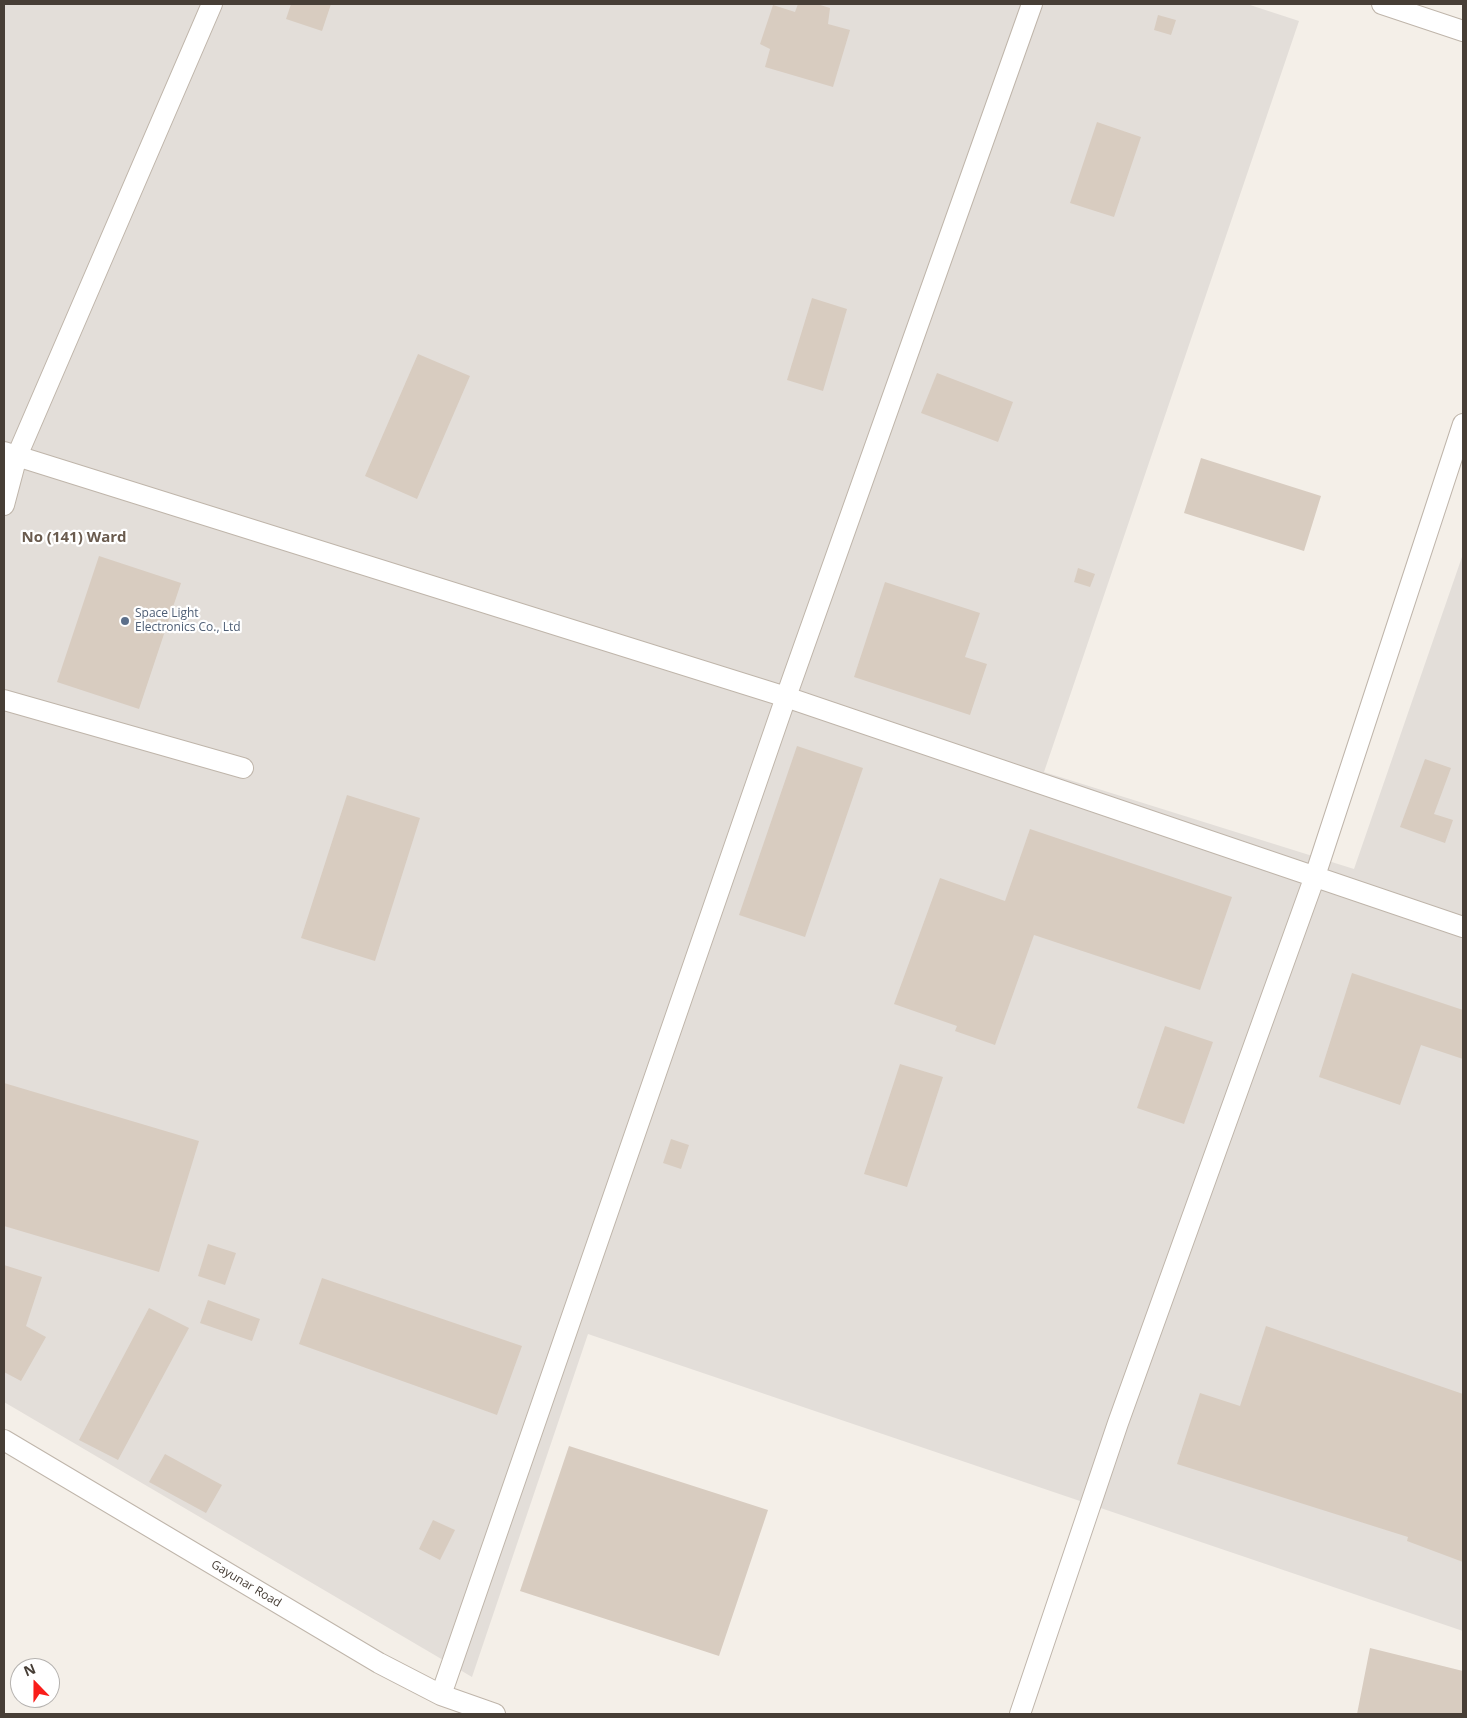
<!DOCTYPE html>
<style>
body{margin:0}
#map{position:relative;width:1467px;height:1718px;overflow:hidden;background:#f4efe8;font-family:"Open Sans",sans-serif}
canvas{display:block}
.frame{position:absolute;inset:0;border:5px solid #473e36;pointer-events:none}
.north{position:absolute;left:10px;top:1658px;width:50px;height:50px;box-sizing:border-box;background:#fff;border:1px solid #b5b2af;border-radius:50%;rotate:338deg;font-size:14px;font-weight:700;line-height:20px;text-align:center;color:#473e36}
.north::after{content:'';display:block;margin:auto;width:18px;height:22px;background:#f91d1a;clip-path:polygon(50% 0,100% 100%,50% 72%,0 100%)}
</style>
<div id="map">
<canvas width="1467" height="1718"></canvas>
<div class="frame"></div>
<div class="north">N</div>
</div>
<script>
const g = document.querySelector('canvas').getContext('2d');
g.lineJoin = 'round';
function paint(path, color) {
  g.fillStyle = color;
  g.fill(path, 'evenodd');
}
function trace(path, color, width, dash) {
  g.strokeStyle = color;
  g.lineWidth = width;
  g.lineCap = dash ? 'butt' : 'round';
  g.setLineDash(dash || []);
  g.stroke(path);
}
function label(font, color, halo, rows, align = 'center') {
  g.font = font + ' "Open Sans",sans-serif';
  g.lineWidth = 4.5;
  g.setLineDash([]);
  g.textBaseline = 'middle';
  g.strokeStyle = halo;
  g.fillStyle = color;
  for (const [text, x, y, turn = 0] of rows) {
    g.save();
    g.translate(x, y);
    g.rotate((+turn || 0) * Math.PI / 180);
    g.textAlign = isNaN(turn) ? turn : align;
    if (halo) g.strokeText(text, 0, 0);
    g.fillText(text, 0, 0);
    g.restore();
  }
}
paint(new Path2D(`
 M4,4H1247L1299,21L1044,772L1354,869L1463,554V1631L588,1334L472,1677L4,1402Z`), '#e3ded9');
paint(new Path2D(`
 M291,4H331L322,31L286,19Z
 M798,4H817L830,8L828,24L850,30L833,87L765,67L770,49L760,44L773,5L795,12Z
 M1158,15L1176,20L1171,35L1154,30Z
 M1097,122L1141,137L1114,217L1070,203Z
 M812,298L847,309L823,391L787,380Z
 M418,354L470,376L417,499L365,476Z
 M937,373L1013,402L998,442L921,413Z
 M1201,458L1321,496L1304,551L1184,513Z
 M99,556L181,583L139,709L57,682Z
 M1078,568L1095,574L1090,587L1074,582Z
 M885,582L980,613L965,657L987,664L970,715L854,677Z
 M797,746L863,768L805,937L739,915Z
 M1425,759L1451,768L1434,814L1453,820L1445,843L1400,827Z
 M347,795L420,818L375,961L301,938Z
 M1030,829L1232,897L1200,990L1034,935L995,1045L955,1031L957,1026L894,1004L940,878L1005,901Z
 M1352,973L1463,1010V1059L1421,1045L1400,1105L1319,1077Z
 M1165,1026L1213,1042L1184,1124L1137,1108Z
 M900,1064L943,1077L907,1187L864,1174Z
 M4,1083L199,1141L159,1272L4,1226Z
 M671,1139L689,1145L681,1169L663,1163Z
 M208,1244L236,1253L225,1285L198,1276Z
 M4,1265L42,1277L26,1326L46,1337L21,1381L4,1372Z
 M322,1278L522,1346L497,1415L299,1344Z
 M208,1300L260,1319L252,1341L200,1323Z
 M149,1308L189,1328L118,1460L79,1440Z
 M1266,1326L1463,1394V1562L1407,1541L1408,1537L1177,1464L1200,1393L1240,1406Z
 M569,1446L768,1510L719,1656L520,1591Z
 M165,1454L222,1485L206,1513L149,1482Z
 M433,1520L455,1530L440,1560L419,1549Z
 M1370,1648L1463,1671V1714H1357Z`), '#d8ccc0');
const minor = new Path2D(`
 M1382,4L1463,31
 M4,452L786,697L1463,927
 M4,505L17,456L212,4
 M4,700L243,768
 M4,1440L379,1663L441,1695L495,1714
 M441,1695L786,697L1032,4
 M1020,1714L1118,1423L1315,876L1463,424`);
trace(minor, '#bfb5aa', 22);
trace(minor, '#fff', 20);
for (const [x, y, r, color] of [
 [125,621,5,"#5c6f8a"]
]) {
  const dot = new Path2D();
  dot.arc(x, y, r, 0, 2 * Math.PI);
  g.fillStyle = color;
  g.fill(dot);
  trace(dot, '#fff', 2);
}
label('12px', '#4e5e75', '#fff', [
 ["Space Light",135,614],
 ["Electronics Co., Ltd",135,628]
], 'left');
label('12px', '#473e36', '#fff', [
 ["Gayunar Road",246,1584,31]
]);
label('bold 15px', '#6a5b4e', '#fff', [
 ["No (141) Ward",74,538]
]);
</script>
